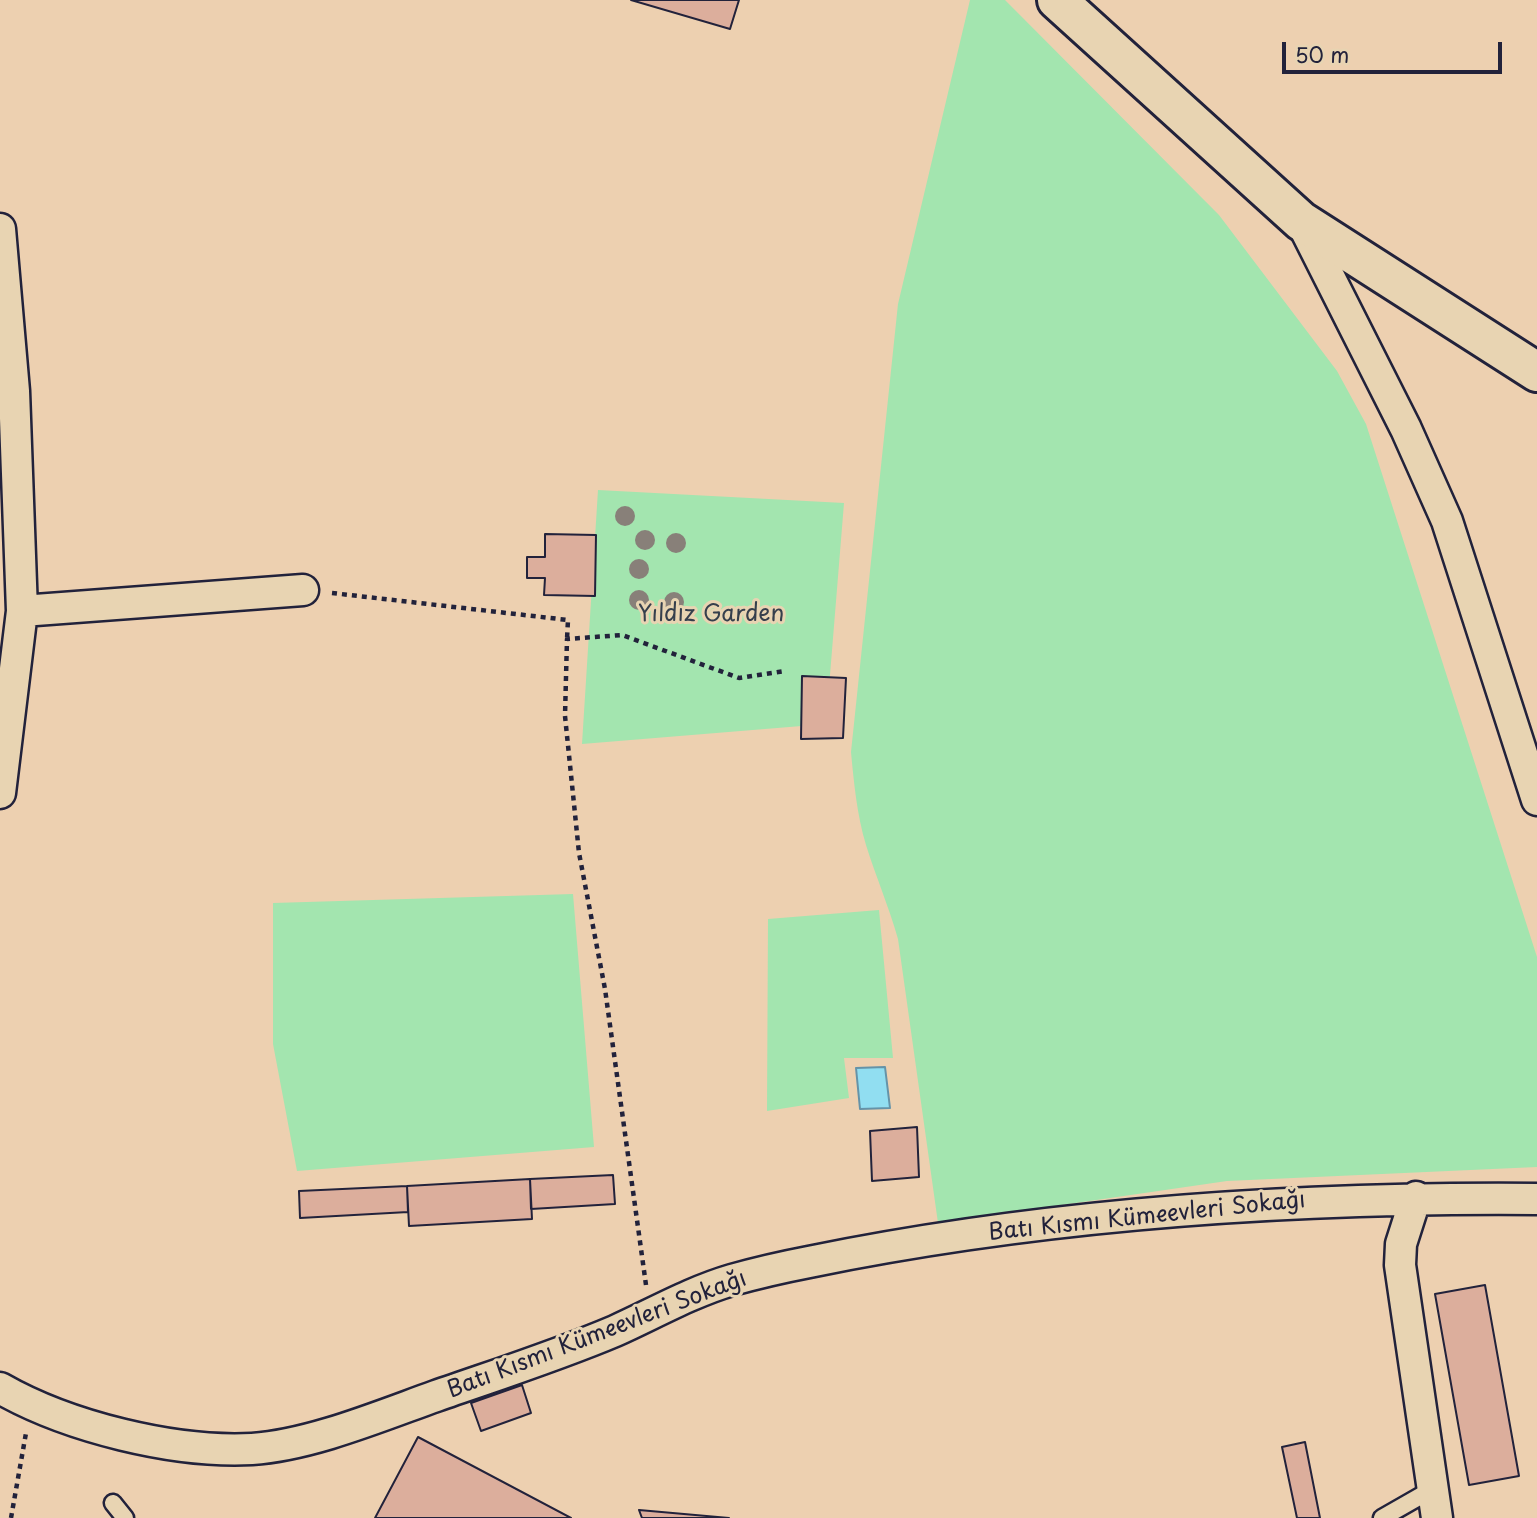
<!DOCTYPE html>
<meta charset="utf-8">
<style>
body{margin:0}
#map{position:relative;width:1537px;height:1518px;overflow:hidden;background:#edd0b0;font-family:"Playpen Sans",sans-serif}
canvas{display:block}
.scale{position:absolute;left:1282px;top:42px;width:220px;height:32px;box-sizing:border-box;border:4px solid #22223b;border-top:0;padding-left:9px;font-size:21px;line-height:24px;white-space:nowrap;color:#22223b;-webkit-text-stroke:5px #e8d4b2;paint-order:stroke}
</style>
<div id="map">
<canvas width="1537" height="1518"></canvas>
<div class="scale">50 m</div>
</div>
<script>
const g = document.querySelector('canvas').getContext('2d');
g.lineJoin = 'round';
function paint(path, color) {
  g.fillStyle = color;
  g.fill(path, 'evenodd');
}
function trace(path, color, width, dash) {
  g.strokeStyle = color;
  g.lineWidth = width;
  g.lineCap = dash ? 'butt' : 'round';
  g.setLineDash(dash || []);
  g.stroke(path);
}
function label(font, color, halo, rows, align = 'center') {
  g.font = font + ' "Playpen Sans",sans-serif';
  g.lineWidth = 6;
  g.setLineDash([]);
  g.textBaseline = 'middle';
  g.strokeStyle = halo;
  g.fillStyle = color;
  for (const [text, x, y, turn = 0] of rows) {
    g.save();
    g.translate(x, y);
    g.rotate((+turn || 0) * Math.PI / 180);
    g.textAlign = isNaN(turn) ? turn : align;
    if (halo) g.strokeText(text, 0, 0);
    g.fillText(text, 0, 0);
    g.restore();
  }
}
paint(new Path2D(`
 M970,0H1005L1219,215L1337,371L1366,424L1537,957V1167L1227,1181L938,1223L898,939C889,907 876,877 866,845C857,815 854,784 851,752L898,304Z
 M598,490L844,503L826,724L582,744Z
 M573,894L594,1147L297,1171L273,1044V903Z
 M879,910L893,1058H844L849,1098L767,1111L768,919Z`), '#a3e5af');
const water = new Path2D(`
 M885,1067L890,1108L860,1109L856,1068Z`);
paint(water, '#91def1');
trace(water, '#6593a8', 2);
const building = new Path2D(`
 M631,0H739L730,29Z
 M545,534L596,535L595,596L544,595L545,578H527V557H545Z
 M802,676L846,678L843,738L801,739Z
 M917,1127L919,1177L872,1181L870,1131Z
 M613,1175L615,1204L531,1209L530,1179Z
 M530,1179L532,1219L409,1226L407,1186Z
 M407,1186L408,1212L300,1218L299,1191Z
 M1485,1285L1519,1476L1469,1485L1435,1294Z
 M522,1385L531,1413L481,1431L471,1403Z
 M418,1437L571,1518H375Z
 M1305,1442L1320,1518H1297L1282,1447Z
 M639,1510L729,1518H642Z`);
paint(building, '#dcae9c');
trace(building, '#22223b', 2);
const lane = new Path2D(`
 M113,1503L125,1518
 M1382,1518L1431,1490`);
const street = new Path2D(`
 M1301,221L1406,429L1447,521L1537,800
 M0,229L14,391L22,611L0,793
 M22,611L303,590
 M1416,1197L1401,1244L1400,1265L1437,1518
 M0,1388C68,1427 174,1453 252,1449C311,1445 380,1416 436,1396C496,1375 556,1356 615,1331C653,1314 691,1292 732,1280C757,1273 783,1267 809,1262C1049,1213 1293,1197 1537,1199`);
const secondary = new Path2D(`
 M1057,0L1301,221L1537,372`);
trace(lane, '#22223b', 21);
trace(street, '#22223b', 35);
trace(secondary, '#22223b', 44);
trace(new Path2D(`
 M332,593L568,620L567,639
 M646,1285L605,989L579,853L565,716L567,639L622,635L739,678L785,671
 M11,1518L26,1433`), '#22223b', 4.5, [5, 5]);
trace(lane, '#e8d4b2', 16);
trace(street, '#e8d4b2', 30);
trace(secondary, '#e8d4b2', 38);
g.fillStyle = '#888079';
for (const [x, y] of [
 [625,516],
 [645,540],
 [676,543],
 [639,569],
 [639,600],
 [674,602]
]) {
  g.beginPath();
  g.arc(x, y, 10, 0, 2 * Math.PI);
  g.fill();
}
label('23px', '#353f4c', '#e8d4b2', [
 ["Yıldız Garden",711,615]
]);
label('23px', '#22223b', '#e8d4b2', [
 ["Batı Kısmı Kümeevleri Sokağı",1147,1217,-6],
 ["Batı Kısmı Kümeevleri Sokağı",597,1335,-21]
]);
</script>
